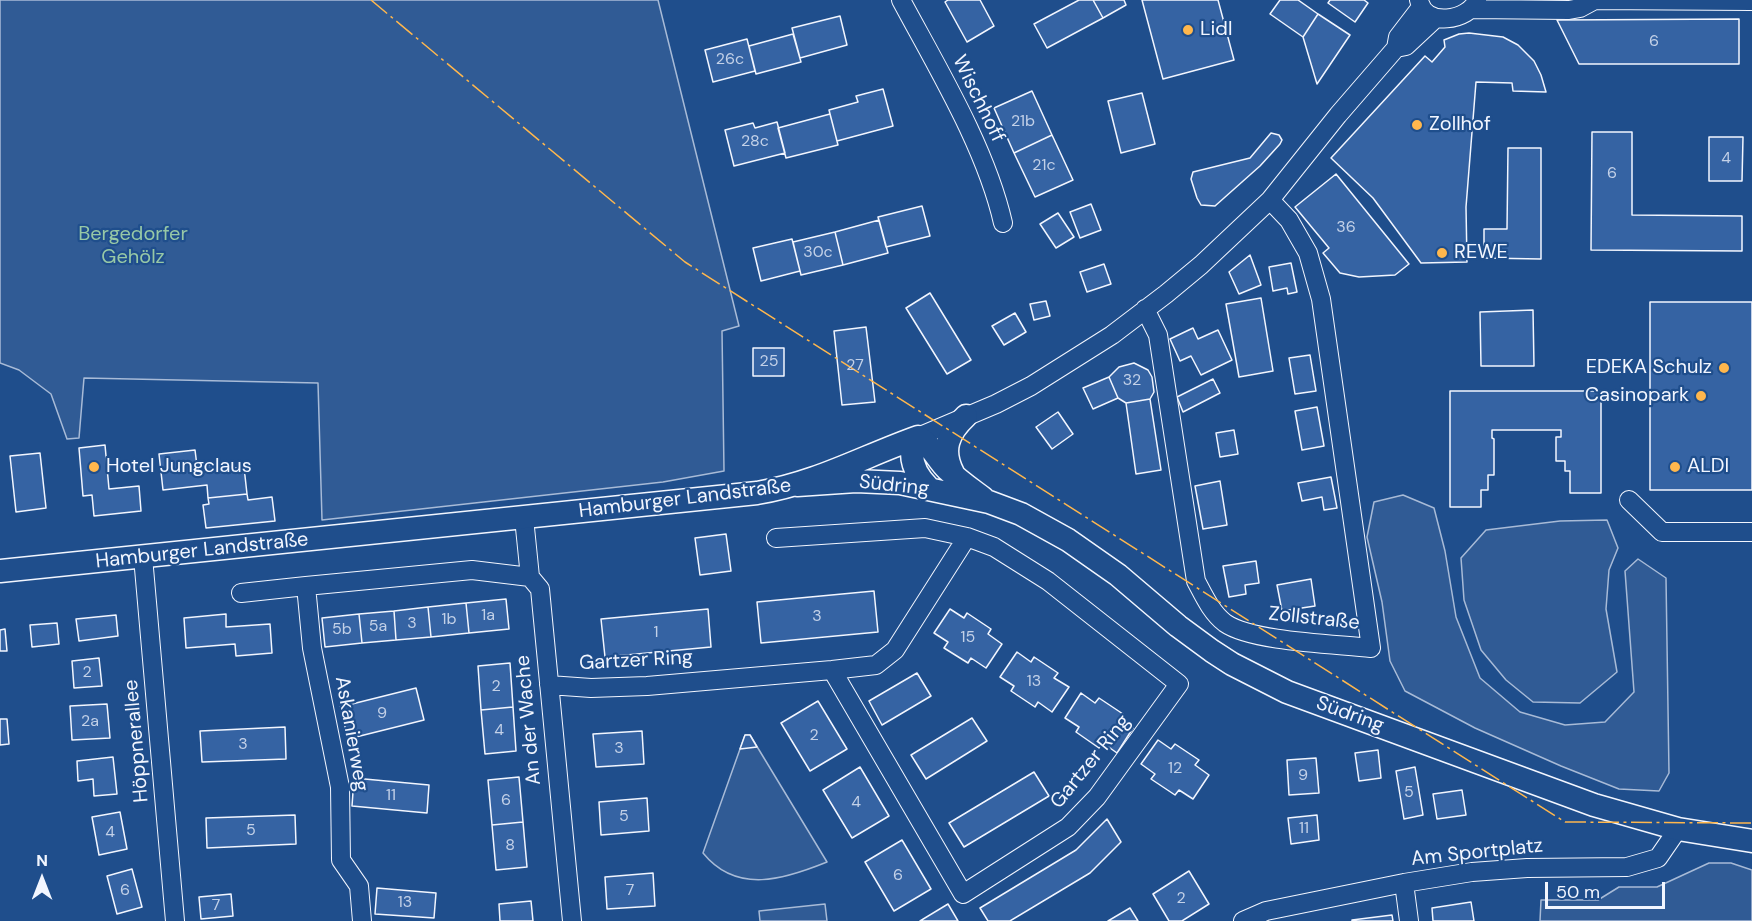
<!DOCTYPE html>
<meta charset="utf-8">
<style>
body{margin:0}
#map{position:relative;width:1752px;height:921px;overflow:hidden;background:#1f4e8c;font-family:"DM Sans",sans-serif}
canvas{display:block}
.north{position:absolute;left:12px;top:849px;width:60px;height:60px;-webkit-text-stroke:4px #1f4e8c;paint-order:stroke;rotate:0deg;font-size:16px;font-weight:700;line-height:24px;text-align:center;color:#f2f6ff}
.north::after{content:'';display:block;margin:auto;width:21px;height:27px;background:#f2f6ff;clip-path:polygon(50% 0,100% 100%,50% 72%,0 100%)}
.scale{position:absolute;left:1545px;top:882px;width:120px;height:27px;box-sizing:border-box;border:3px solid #f2f6ff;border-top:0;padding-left:8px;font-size:18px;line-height:21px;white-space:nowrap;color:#f2f6ff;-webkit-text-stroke:4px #1f4e8c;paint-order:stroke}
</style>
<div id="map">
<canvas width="1752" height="921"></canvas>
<div class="north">N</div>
<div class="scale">50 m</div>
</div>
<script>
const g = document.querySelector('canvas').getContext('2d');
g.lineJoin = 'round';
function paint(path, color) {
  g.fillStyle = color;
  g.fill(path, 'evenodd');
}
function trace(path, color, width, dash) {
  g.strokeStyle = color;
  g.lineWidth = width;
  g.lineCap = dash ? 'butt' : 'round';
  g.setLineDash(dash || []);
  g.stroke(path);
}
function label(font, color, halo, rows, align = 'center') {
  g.font = font + ' "DM Sans",sans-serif';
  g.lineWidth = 4.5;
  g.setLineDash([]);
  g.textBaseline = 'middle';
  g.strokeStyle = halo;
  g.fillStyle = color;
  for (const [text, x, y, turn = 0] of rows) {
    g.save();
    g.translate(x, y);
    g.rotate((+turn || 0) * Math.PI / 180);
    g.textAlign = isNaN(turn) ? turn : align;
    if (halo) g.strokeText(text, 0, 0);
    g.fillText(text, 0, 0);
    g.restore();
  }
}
const green = new Path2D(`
 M0,0H658L739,326L722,331L724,471L663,482L322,520L318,383L84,378L79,438L67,439L51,394L19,370L0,363Z
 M1403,495L1434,508L1445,551L1456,617L1480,678L1520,712L1565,725L1605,722L1634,692L1625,571L1638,559L1666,578L1669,773L1659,791L1619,789L1561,766L1475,728L1405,691L1390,661L1382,602L1367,537L1374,502Z
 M1607,520L1618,548L1609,570L1606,609L1617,672L1580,703L1533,702L1506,680L1481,650L1464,600L1461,558L1486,530L1560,521Z
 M745,735H750L827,862C785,879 737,895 703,853Z
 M1709,863H1731L1752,870V921H1540L1541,900H1598L1619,887H1657Z
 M825,904L827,921H760L759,911Z`);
paint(green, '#305b95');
trace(green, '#a8bbd7', 1.5);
const building = new Path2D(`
 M948,0H980L994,26L967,42L945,2Z
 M1079,0H1093L1103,18L1047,48L1034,24Z
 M1093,0H1124L1126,5L1103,18Z
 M1142,0H1218L1234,60L1163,79Z
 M1280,0H1298L1318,14L1303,37L1270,14Z
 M1330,0H1364L1368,3L1355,22L1328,3Z
 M1318,14L1350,35L1317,84L1303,37Z
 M840,16L847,45L800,58L792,28Z
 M1739,19V64H1579L1557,20Z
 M1469,33L1503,37L1518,45L1534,61L1541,75L1546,92L1513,91L1512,83L1476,82L1466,207L1467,262L1421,263L1373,198L1331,158L1425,56L1432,62L1445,47L1444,40L1459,34Z
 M793,34L801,62L756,74L749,46Z
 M747,39L755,71L713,82L705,50Z
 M883,89L893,126L837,141L829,110L858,102L856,96Z
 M1032,91L1052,135L1014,153L994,108Z
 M1142,93L1155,144L1121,153L1108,101Z
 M830,114L838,145L786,158L778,128Z
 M777,122L785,153L734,166L725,130L753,123L755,128Z
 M1592,132H1632V215L1742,216V251L1591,250Z
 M1271,133L1279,135L1282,140L1280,144L1260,166L1215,206L1201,205L1197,198L1191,179L1193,172L1250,158Z
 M1052,135L1073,180L1035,197L1014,153Z
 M1709,137H1743L1742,181H1709Z
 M1508,148H1541V259L1484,258V229H1507Z
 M1336,174L1409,264L1395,275L1359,277L1340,273L1323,253L1329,248L1295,207Z
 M1091,204L1101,230L1080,238L1070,212Z
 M922,206L930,236L886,247L878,217Z
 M1058,213L1074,237L1056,248L1040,224Z
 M879,220L888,253L843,265L835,232Z
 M835,232L843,265L801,275L793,242Z
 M792,239L800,271L761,281L753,248Z
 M1250,255L1261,285L1239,294L1229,272Z
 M1291,263L1297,292L1288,294L1287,288L1273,291L1269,267Z
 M1104,264L1111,284L1087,292L1080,272Z
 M930,293L971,360L947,374L906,308Z
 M1261,298L1273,371L1239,377L1226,304Z
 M1046,301L1050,316L1034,320L1030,304Z
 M1650,302H1752V490H1650Z
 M1533,310L1534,366H1481L1480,312Z
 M1015,313L1026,332L1004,345L992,326Z
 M866,327L875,402L842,405L834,331Z
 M1193,328L1198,339L1218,330L1232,360L1201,375L1191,356L1180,361L1170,339Z
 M753,348H784V376H753Z
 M1310,355L1316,391L1295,394L1289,358Z
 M1134,363L1148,370L1152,377L1154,392L1150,399L1126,403L1118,398L1109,377L1119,367Z
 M1109,377L1118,398L1093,409L1083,388Z
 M1213,379L1220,393L1183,412L1177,397Z
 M1450,391H1601V493H1570V471H1565V461H1556V437H1561V430H1492V438L1494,439V475H1488V490H1481V507H1450Z
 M1150,399L1161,470L1136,474L1126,403Z
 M1317,407L1324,446L1302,450L1295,411Z
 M1058,412L1073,434L1052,449L1036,427Z
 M1234,430L1238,454L1220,457L1216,433Z
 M105,445L109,489L139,486L141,511L94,516L92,495L83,496L79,448Z
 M195,450L197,466L212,465L213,470L244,467L247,494L208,498L207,485L163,490L159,454Z
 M40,453L46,508L16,512L10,456Z
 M1331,477L1337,508L1324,510L1322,497L1302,501L1298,483Z
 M1220,481L1227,525L1203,529L1195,486Z
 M247,494L248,500L272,497L275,521L206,528L203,505L209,504L208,498Z
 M726,534L731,571L700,575L695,538Z
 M1256,561L1259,583L1245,585L1246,594L1229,597L1223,566Z
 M1311,579L1315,606L1282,611L1277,585Z
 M874,591L878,632L761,643L757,602Z
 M506,599L509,629L469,633L466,603Z
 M466,603L469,633L431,637L428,607Z
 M428,607L431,637L396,640L394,611Z
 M708,609L711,647L605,657L601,619Z
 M950,609L964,618L967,613L991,629L988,634L1002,644L986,668L971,658L968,663L944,648L948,642L934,633Z
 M394,611L396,640L362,643L359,614Z
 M226,614V627L270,624L272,653L236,656L235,644L186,648L184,618Z
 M359,614L362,643L325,647L322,618Z
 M116,615L118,636L79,641L76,619Z
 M57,623L59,644L32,647L30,625Z
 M5,629L7,651H0V630Z
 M1017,652L1031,662L1034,657L1058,673L1054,678L1069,687L1052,712L1038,702L1035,707L1011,691L1014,686L1000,677Z
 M99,658L102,686L74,688L72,661Z
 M510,663L513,707L481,710L478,666Z
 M917,673L931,696L882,725L869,701Z
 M416,688L424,720L348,739L340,707Z
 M1081,693L1095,703L1099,698L1123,714L1119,719L1133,728L1117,753L1103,743L1099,748L1076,732L1079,727L1065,718Z
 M818,701L847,749L810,771L781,723Z
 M107,704L110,738L72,740L70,706Z
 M513,707L516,751L485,754L481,710Z
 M972,718L987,741L926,779L911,755Z
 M0,719H7L9,744L0,745Z
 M285,727L286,759L202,762L200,731Z
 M642,731L644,764L596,767L593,734Z
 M745,735H750L757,747L740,749Z
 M1158,740L1171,749L1175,744L1199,760L1195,765L1209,775L1193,799L1179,790L1175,795L1151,779L1155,774L1141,764Z
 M1378,750L1381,778L1359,781L1355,753Z
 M113,757L117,794L94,796L93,779L78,781L77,761Z
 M1316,758L1319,793L1289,795L1287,760Z
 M860,767L889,816L852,838L823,790Z
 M1415,767L1423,815L1404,819L1396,771Z
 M1034,772L1049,796L964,847L949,823Z
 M519,777L523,822L492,825L488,780Z
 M354,778L429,785L427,813L352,806Z
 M1462,790L1466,815L1437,819L1433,794Z
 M647,798L649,831L601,835L599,802Z
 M120,812L127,849L99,855L92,817Z
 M295,815L296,844L207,848L206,818Z
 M1317,815L1319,840L1291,844L1288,818Z
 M1107,819L1121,842L1090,873L1010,921H988L980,908L1076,850Z
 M523,822L527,867L496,870L492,825Z
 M902,840L931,889L894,911L865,862Z
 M132,869L142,907L117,914L107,876Z
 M1189,871L1209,904L1182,921H1169L1153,894Z
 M653,873L655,906L607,909L605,877Z
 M377,888L436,893L434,918L375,914Z
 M231,894L233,916L201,919L199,897Z
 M531,901L533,921H500L499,904Z
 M1471,902L1474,921H1433L1432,908Z
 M948,904L958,921H920Z
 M1130,908L1138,921H1108Z
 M1392,915L1393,921H1352V920Z`);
paint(building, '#3563a3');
trace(building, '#f2f6ff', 1.5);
const minor = new Path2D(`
 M901,0C938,69 986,148 1003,223
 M1419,0C1424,28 1469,21 1477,0
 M1590,0L1752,1
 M1471,9L1569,10L1580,8L1593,1
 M1396,48L1406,46L1436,18
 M1145,309L1158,335L1196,581C1204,596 1211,612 1225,623C1252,642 1336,644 1371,648L1321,299L1308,253L1289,220L1270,200
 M918,437L996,404L1031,386L1112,335L1166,294L1201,265L1270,200L1338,115L1396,48L1398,37L1421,7
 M1629,500L1662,532H1752
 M524,518L530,577L540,589L572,921
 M776,538L925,528L967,537L994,547L1048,581L1179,684L1097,797L1068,827L963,894L832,670
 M143,557L175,921
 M241,593L306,586
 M549,685L591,688L647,686L832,670L876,665L895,650L967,537
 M1404,883L1409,921
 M362,921L359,886L341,860L340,787L312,648L306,586L472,570L530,577
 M1243,921L1266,911L1404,883L1472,872L1527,868L1627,867L1658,858L1678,829`);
const major = new Path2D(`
 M916,438C907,456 915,474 928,487
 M953,473C941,450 948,433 966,416
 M797,485L856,481L900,483L989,502L1021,514L1068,540L1118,575L1178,626L1212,651L1232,664L1287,692L1594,805L1678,829L1752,841
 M0,571L757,493C817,483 862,457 918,437C931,444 937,460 948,470C958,480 971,489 983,498`);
trace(minor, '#f2f6ff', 20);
trace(major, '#f2f6ff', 25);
trace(minor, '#1f4e8c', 18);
trace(major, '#1f4e8c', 22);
trace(new Path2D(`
 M371,0L685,262L1565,822L1752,823`), '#ffb74d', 1.5, [21, 4.5, 3, 4.5]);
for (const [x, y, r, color] of [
 [1188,30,6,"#ffb74d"],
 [1417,125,6,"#ffb74d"],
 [1442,253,6,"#ffb74d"],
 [1724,368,6,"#ffb74d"],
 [1701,396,6,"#ffb74d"],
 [94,467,6,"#ffb74d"],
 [1675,467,6,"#ffb74d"]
]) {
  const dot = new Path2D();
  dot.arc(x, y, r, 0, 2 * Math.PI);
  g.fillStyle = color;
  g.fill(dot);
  trace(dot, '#1f4e8c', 2);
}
label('16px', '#c3d1e8', null, [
 ["6",1654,42],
 ["26c",730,60],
 ["21b",1023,122],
 ["28c",755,142],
 ["4",1726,159],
 ["21c",1044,166],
 ["6",1612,174],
 ["36",1346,228],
 ["30c",818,253],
 ["25",769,362],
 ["27",855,366],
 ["32",1132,381],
 ["1a",488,616],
 ["3",817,617],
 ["1b",449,620],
 ["3",412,624],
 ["5a",378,627],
 ["5b",342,630],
 ["1",656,633],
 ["15",968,638],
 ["2",87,673],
 ["13",1034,682],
 ["2",496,687],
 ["9",382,714],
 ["2a",90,722],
 ["4",499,731],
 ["2",814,736],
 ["3",243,745],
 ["3",619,749],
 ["12",1175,769],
 ["9",1303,776],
 ["5",1409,793],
 ["11",391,796],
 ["6",506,801],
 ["4",856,803],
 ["5",624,817],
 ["11",1304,829],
 ["5",251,831],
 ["4",110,833],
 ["8",510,846],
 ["6",898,876],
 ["6",125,891],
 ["7",630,891],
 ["2",1181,899],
 ["13",405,903],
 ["7",216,906]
]);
label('20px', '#f2f6ff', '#1f4e8c', [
 ["Lidl",1200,30],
 ["Zollhof",1429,125],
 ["REWE",1454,253],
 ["EDEKA Schulz",1712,368,"right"],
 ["Casinopark",1689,396,"right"],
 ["Hotel Jungclaus",106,467],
 ["ALDI",1687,467]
], 'left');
label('20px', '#f2f6ff', '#1f4e8c', [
 ["Wischhoff",978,99,64],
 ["Südring",894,486,6],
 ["Hamburger Landstraße",685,499,-7],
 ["Hamburger Landstraße",202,551,-6],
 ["Zollstraße",1314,619,6],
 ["Gartzer Ring",636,661,-3],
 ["Südring",1350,715,20],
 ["An der Wache",529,720,-95],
 ["Askanierweg",351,734,80],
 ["Höppnerallee",137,741,-95],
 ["Gartzer Ring",1091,762,-51],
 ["Am Sportplatz",1477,853,-6]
]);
label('20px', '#97c8a6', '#1f4e8c', [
 ["Bergedorfer",133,235],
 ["Gehölz",133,258]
]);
</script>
